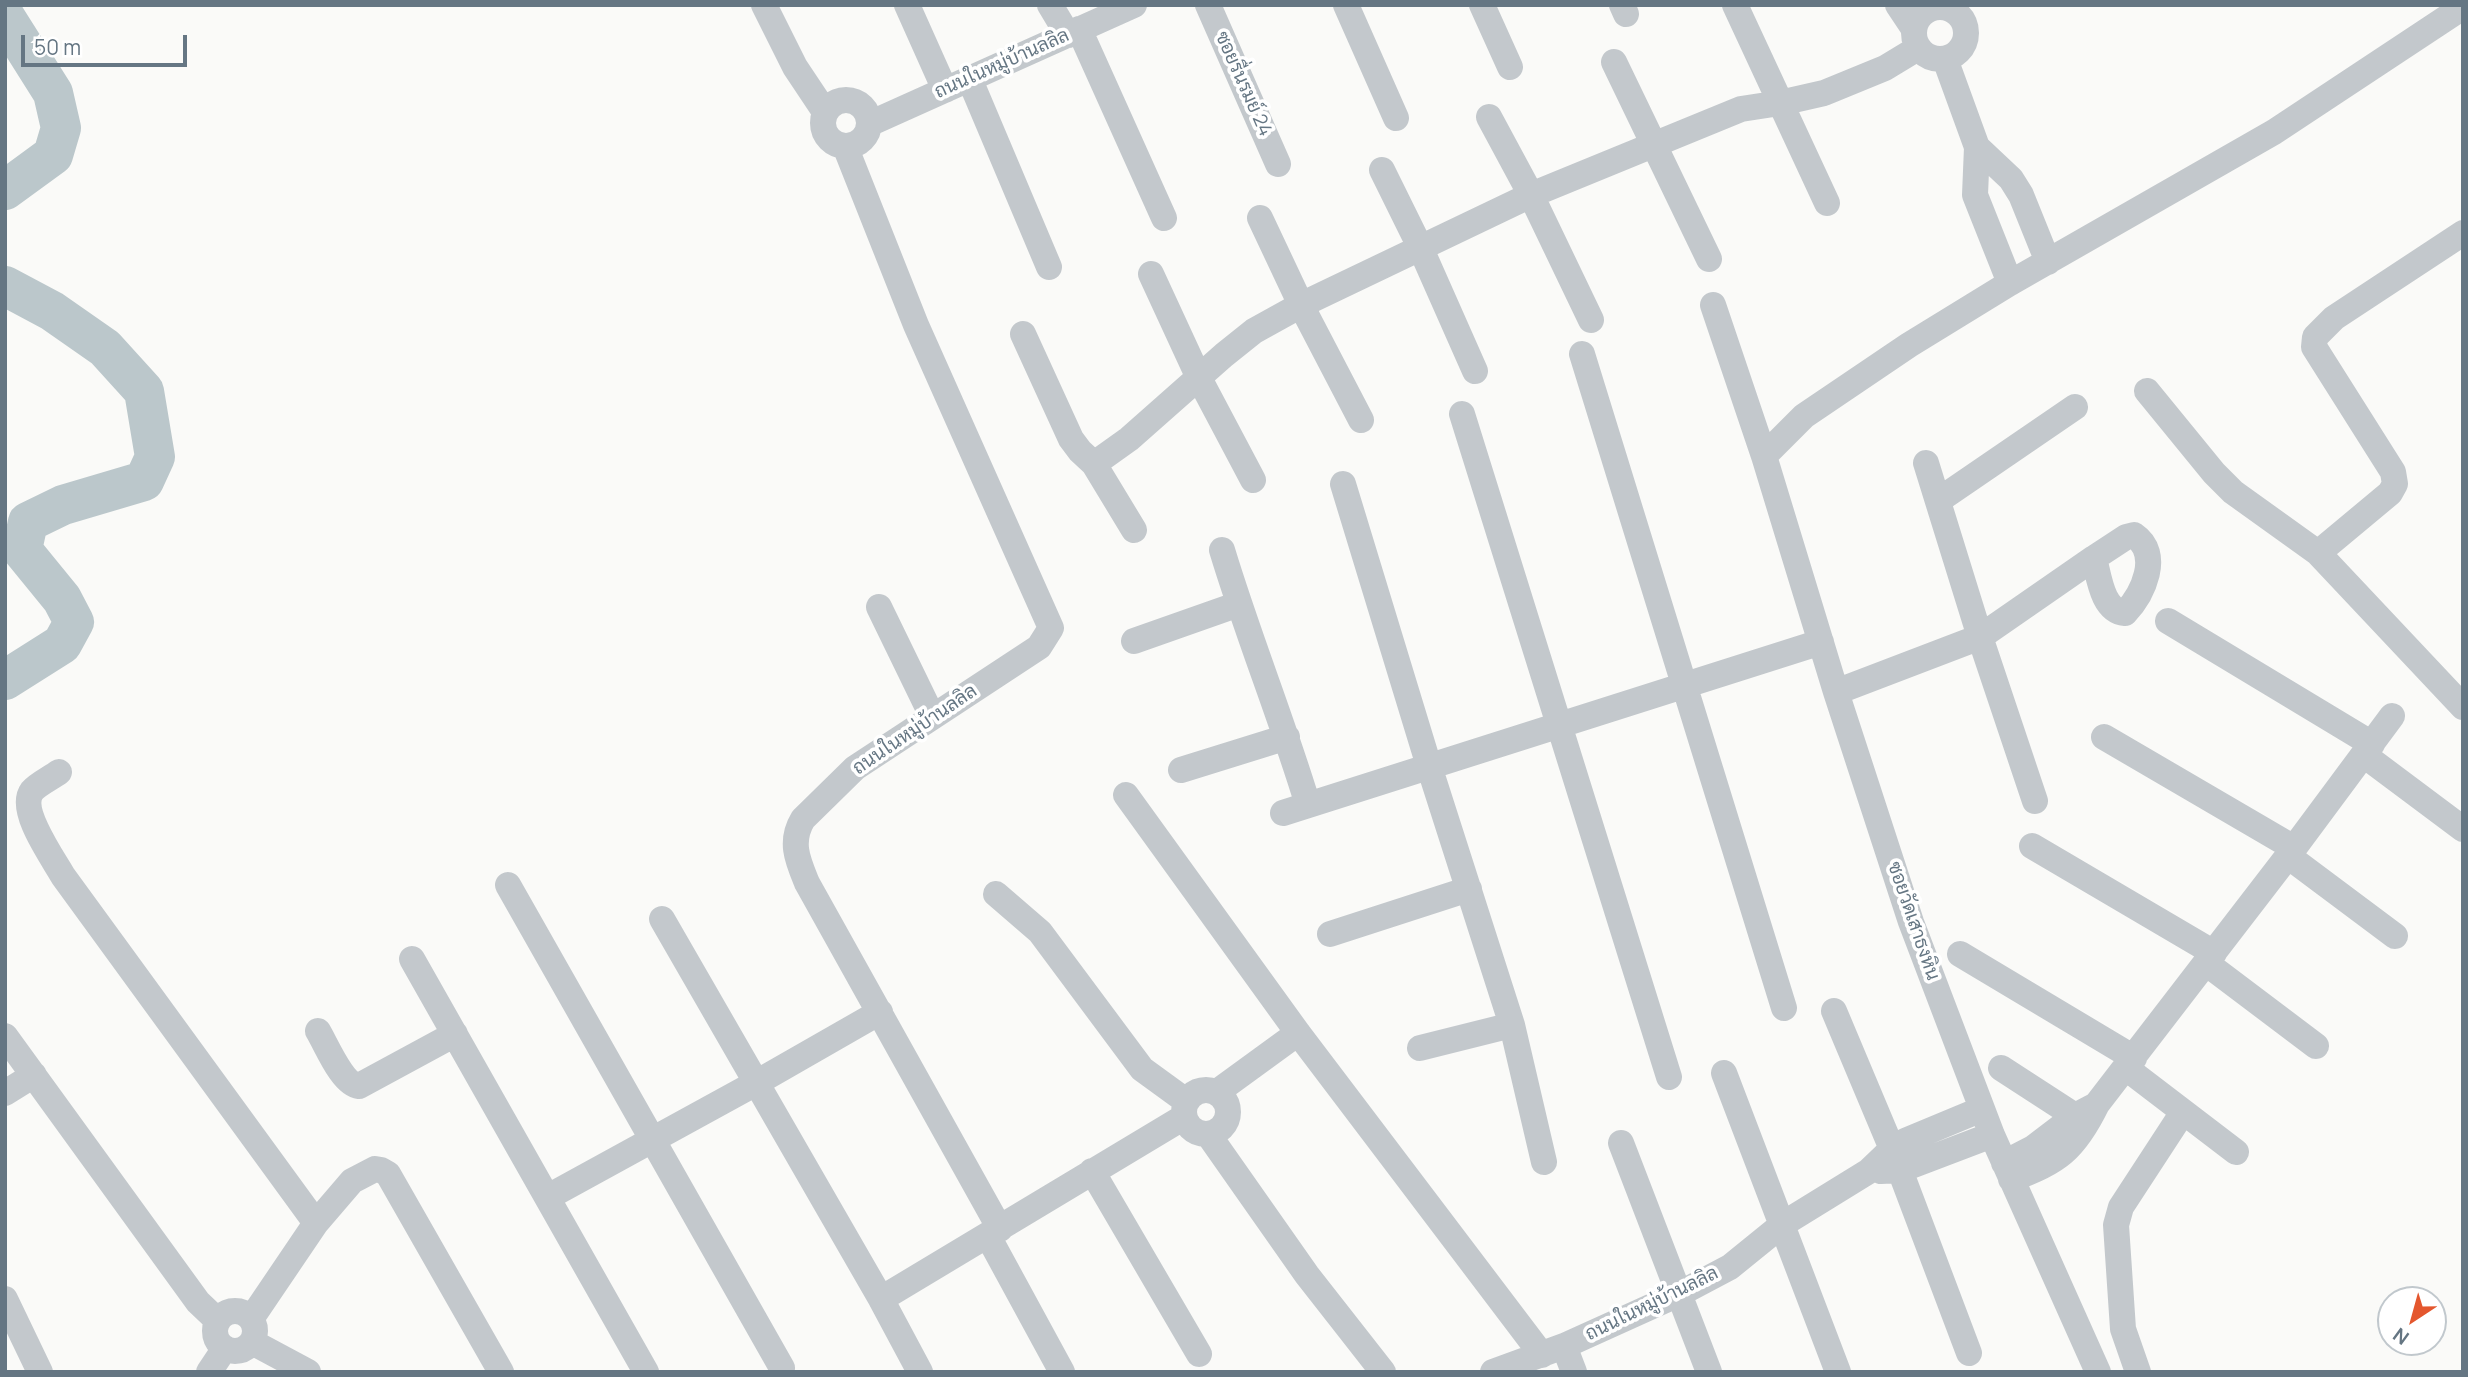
<!DOCTYPE html>
<meta charset="utf-8">
<style>
body{margin:0}
#map{position:relative;width:2468px;height:1377px;overflow:hidden;background:#fafaf8;font-family:Manrope,sans-serif}
canvas{display:block}
.frame{position:absolute;inset:0;border:7px solid #657683;pointer-events:none}
.north{position:absolute;left:2377px;top:1286px;width:70px;height:70px;box-sizing:border-box;background:#fff;border:2px solid #c1c8cd;border-radius:50%;rotate:216deg;font-size:19px;font-weight:700;line-height:28px;text-align:center;color:#657683}
.north::after{content:'';display:block;margin:auto;width:24px;height:32px;background:#e4572e;clip-path:polygon(50% 0,100% 100%,50% 72%,0 100%)}
.scale{position:absolute;left:21px;top:35px;width:166px;height:32px;box-sizing:border-box;border:4px solid #657683;border-top:0;padding-left:9px;font-size:21px;line-height:24px;white-space:nowrap;color:#657683;-webkit-text-stroke:5px #fff;paint-order:stroke}
</style>
<div id="map">
<canvas width="2468" height="1377"></canvas>
<div class="frame"></div>
<div class="north">N</div>
<div class="scale">50 m</div>
</div>
<script>
const g = document.querySelector('canvas').getContext('2d');
g.lineJoin = 'round';
function trace(path, color, width, dash) {
  g.strokeStyle = color;
  g.lineWidth = width;
  g.lineCap = dash ? 'butt' : 'round';
  g.setLineDash(dash || []);
  g.stroke(path);
}
function label(font, color, halo, rows, align = 'center') {
  g.font = font + ' Manrope,Sarabun,sans-serif';
  g.lineWidth = 7;
  g.setLineDash([]);
  g.textBaseline = 'middle';
  g.strokeStyle = halo;
  g.fillStyle = color;
  for (const [text, x, y, turn = 0] of rows) {
    g.save();
    g.translate(x, y);
    g.rotate((+turn || 0) * Math.PI / 180);
    g.textAlign = isNaN(turn) ? turn : align;
    if (halo) g.strokeText(text, 0, 0);
    g.fillText(text, 0, 0);
    g.restore();
  }
}
trace(new Path2D(`
 M5,17L53,93L61,128L53,155L5,190
 M5,286L52,311L105,348L144,391L155,457L144,481L63,505L28,522L22,550L62,599L74,622L62,644L5,680`), '#bbc7cb', 40);
trace(new Path2D(`
 M764,5L795,67L825,112
 M907,5L945,90
 M1050,5L1068,35
 M1208,5L1278,164
 M1346,5L1396,118
 M1482,5L1510,67
 M1622,5L1626,14
 M1735,5L1827,203
 M1898,5L1914,29
 M1914 33a26 26 0 1 1 52 0a26 26 0 1 1-52 0Z
 M1079,29L1164,218
 M1945,59L1977,147L1975,195L2010,283
 M1614,62L1709,259
 M970,80L1049,267
 M823 123a23 23 0 1 1 46 0a23 23 0 1 1-46 0Z
 M1489,117L1531,195L1591,320
 M869,124L1134,5
 M845,146L916,325L1051,628L1039,647L855,768L803,819C789,842 798,861 807,883L1000,1229
 M1977,147L2011,179L2021,195L2048,262
 M1382,170L1421,249L1475,371
 M1260,218L1301,305L1361,420
 M1151,274L1199,378L1253,480
 M1713,305L1764,456L1836,692L1911,922L1992,1135L2098,1372
 M1023,334L1071,439L1080,451L1094,464L1134,530
 M1582,354L1784,1008
 M2147,391L2214,473L2233,492L2318,553L2463,707
 M1462,414L1669,1077
 M1764,456L1804,416L1909,345L2010,283L2274,132L2463,7
 M1926,463L1980,637L2035,801
 M1094,464L1129,439L1224,355L1254,331L1301,305L1531,195L1741,109L1780,103L1824,93L1885,68L1918,48
 M1343,484L1429,766L1512,1025L1544,1162
 M1939,500L2075,407
 M1222,550C1248,636 1282,719 1308,805
 M2318,553L2390,493L2395,484L2393,472L2314,347L2315,337L2334,318L2463,233
 M879,607L932,716
 M2168,621L2372,744
 M1134,641L1239,604
 M1836,692L1980,637L2094,558L2126,537L2134,535C2162,554 2143,594 2125,613C2102,611 2099,576 2094,558
 M2104,737L2294,848
 M2364,755L2463,829
 M1181,770L1287,737
 M59,772C51,778 38,784 32,791C18,810 53,858 63,876L316,1223
 M1126,795L1298,1033L1542,1355
 M1283,813L1821,642
 M2032,846L2214,953
 M2288,856L2395,936
 M508,885L782,1368
 M996,894L1040,932L1142,1069L1186,1101
 M662,919L881,1299L920,1372
 M1330,934L1469,889
 M1960,954L2134,1058
 M412,959L646,1372
 M2206,963L2316,1046
 M1834,1011L1892,1149L1969,1353
 M318,1031C327,1046 342,1084 359,1086L455,1034
 M5,1036L198,1302L218,1321
 M1420,1048L1512,1025
 M2001,1068L2075,1116L2084,1127
 M2126,1068L2236,1152
 M1724,1073L1838,1372
 M1184 1112a22 22 0 1 1 44 0a22 22 0 1 1-44 0Z
 M1217,1092L1298,1033
 M5,1093L34,1075
 M1208,1134L1307,1275L1383,1372
 M1621,1143L1709,1372
 M2004,1163L2033,1148L2075,1116L2096,1105
 M1092,1171L1199,1354
 M1881,1171L1900,1170L1992,1135
 M2011,1179C2058,1163 2075,1149 2097,1104L2294,848L2392,716
 M548,1197L756,1083L880,1012
 M988,1236L1062,1372
 M5,1299L40,1372
 M881,1299L1184,1117
 M215 1331a20 20 0 1 1 40 0a20 20 0 1 1-40 0Z
 M251,1319L316,1223L352,1181L375,1169L381,1170L388,1174L501,1372
 M252,1342L308,1372
 M1564,1346L1574,1372
 M209,1372L225,1348
 M1493,1372L1564,1346L1679,1294L1730,1267L1783,1224L1869,1171L1892,1149L1905,1141L1982,1109
 M2138,1372L2123,1329L2116,1225L2121,1207L2183,1112`), '#c3c8cc', 26);
label('19px', '#657683', '#fff', [
 ["ถนนในหมู่บ้านลลิล",1002,64,-24],
 ["ซอยรื่นรมย์ 24",1243,84,66],
 ["ถนนในหมู่บ้านลลิล",915,730,-34],
 ["ซอยวัดเสาธงหิน",1913,921,71],
 ["ถนนในหมู่บ้านลลิล",1652,1304,-26]
]);
</script>
